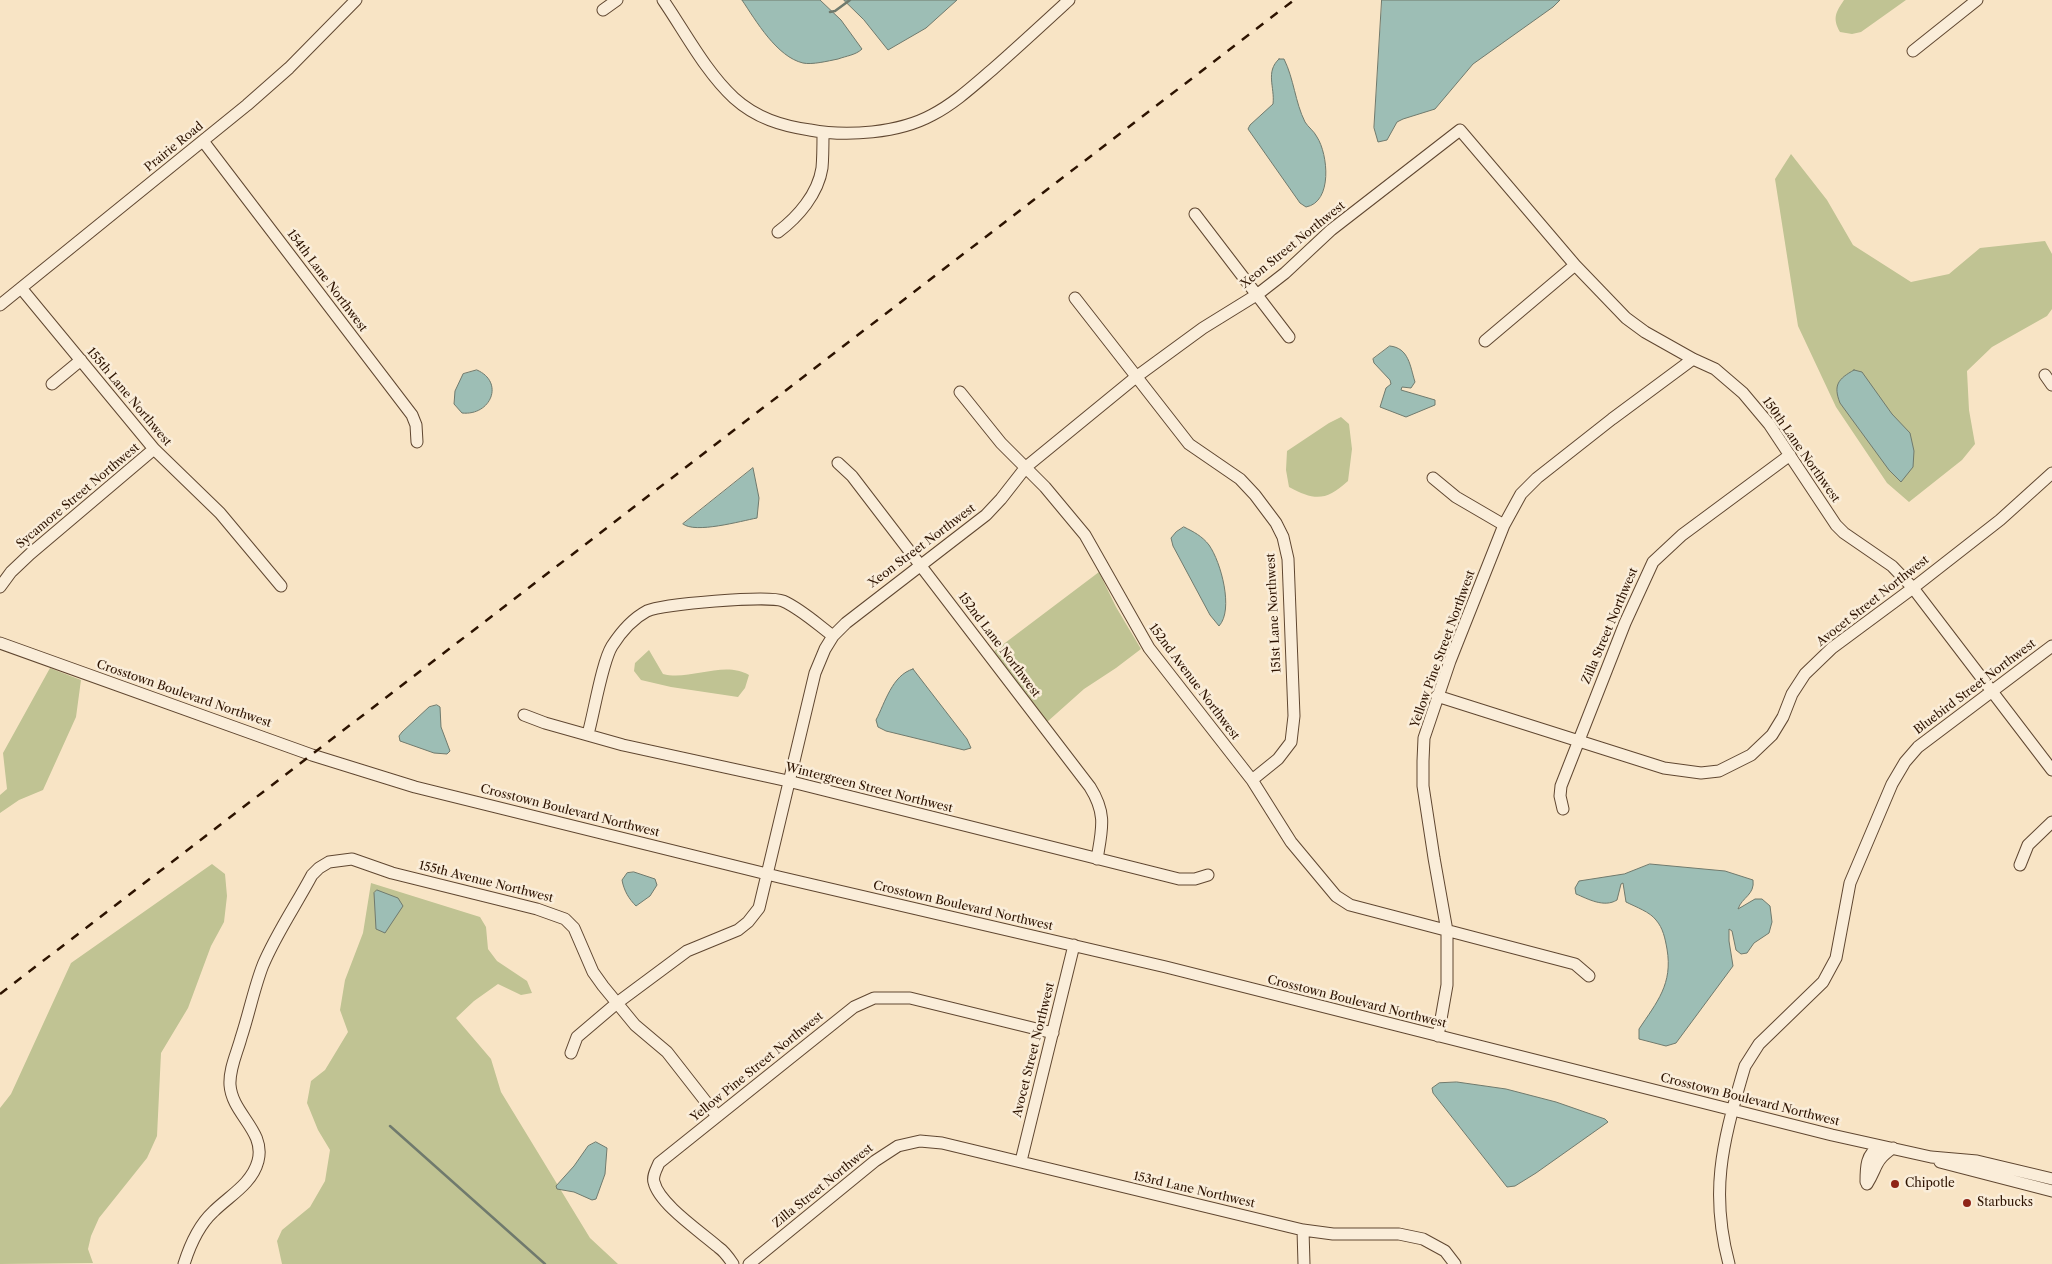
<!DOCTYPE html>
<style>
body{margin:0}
canvas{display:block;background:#f8e4c5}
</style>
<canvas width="2052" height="1264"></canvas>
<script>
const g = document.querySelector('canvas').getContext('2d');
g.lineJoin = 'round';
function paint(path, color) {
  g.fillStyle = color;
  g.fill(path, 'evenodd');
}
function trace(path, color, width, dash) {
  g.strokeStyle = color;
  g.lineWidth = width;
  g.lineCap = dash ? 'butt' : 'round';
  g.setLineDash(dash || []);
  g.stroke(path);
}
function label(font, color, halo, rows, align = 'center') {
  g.font = font + ' "Libre Caslon Text",serif';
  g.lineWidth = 5;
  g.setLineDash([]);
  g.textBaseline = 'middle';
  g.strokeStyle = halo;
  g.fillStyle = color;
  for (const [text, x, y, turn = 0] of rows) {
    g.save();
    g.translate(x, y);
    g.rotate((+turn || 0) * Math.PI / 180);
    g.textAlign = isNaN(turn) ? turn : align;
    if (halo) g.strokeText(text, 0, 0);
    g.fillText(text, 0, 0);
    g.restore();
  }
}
paint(new Path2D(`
 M1844,0H1906L1861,32L1852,34L1840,32C1832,18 1836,12 1844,0Z
 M1791,154L1827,200L1853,245L1911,282L1949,274L1980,248L2045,241L2052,254V309L2047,316L1992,347L1967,371L1969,410L1975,444L1962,460L1909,502L1887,483L1836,407L1798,326L1775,179Z
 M1341,417L1349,424L1352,449L1348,481C1326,501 1315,501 1289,487L1286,470L1287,451L1329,423Z
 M1099,572L1116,607L1141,649L1116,668L1084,689L1047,722L993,652Z
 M649,650L663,674C690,681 724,660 749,675L745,688L738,697L671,687L641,680L634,671L635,663Z
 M50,668L81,680L76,717L43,790L19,800L0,813V795L7,789L3,753Z
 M212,864L225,874L227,896L224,922L211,946L188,1008L161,1053L157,1136L147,1158L99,1218L91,1236L88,1249L93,1263L0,1264V1108L11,1094L71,963Z
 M371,883L480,917L486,927L488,949L497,961L527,981L532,993L521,995L498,984L474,1001L456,1018L491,1059L501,1092L590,1238L618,1264H282L277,1241L282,1230L310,1207L325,1181L330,1150L318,1130L307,1103L311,1081L325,1070L348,1032L340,1010L345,980L363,933Z`), '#c0c393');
const water = new Path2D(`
 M742,0H820L841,20L862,49C856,55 846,56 838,59C828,61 812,65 803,63C777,57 756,21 742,0Z
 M844,0H957L926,28L888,50L864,20Z
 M1382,0H1560L1553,7L1473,64L1435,109L1403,119L1397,122L1387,140L1378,142L1374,128Z
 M1279,59H1284C1294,79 1295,102 1305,122C1308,127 1314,131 1317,137C1328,154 1333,202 1306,207L1300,203L1248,129L1250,125L1273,104C1275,87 1265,72 1279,59Z
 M1390,346C1409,348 1410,366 1415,382L1411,388L1402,387L1401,390L1435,400V405L1406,417L1380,407L1386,388L1391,384L1390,380L1374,363L1373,359Z
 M477,370C505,382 491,416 462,413L454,404L455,391L463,374Z
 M1854,370L1862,372L1892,414L1910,433L1914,451L1913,467L1901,482L1889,470L1840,403C1833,385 1838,379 1854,370Z
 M753,468L759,498L757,518C741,521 695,534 683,524Z
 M1184,527C1194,532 1202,536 1209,545C1221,562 1234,610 1219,626L1210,615L1173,546L1171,538L1176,532Z
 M913,669L967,739L971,748L964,750L886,731L878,727L876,720C885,703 892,675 913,669Z
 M437,705L440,707L441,727L450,751L447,754L434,753L400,741L399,736L402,732L429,707Z
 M1650,864L1725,871L1753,880C1755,895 1742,897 1738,909L1755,899H1762L1770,906L1772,922L1769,933L1754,943L1747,953L1741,954L1736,950L1732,931L1729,929V941L1733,966L1676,1043L1666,1046L1639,1039V1029C1657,1002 1673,984 1667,949C1665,938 1663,928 1656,920C1650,912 1636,907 1626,902L1623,883L1621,884L1617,900C1604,908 1588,899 1576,894L1575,888L1579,881L1624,874Z
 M634,872L655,879L657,885L650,896L636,906C629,899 624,891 622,880L627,873Z
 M377,890L398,898L403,906L385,933L376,929L374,893Z
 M1457,1082L1506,1089L1556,1102L1605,1119L1608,1122L1536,1173L1515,1186L1507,1187L1433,1093L1432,1088L1439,1083Z
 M596,1142L607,1148L605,1174L596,1199L592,1200L574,1192L557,1189L556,1186L574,1166L588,1146Z`);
paint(water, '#9dbeb5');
trace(water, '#707a6d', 1);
trace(new Path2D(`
 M830,12L835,11L850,0
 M390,1126L545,1264`), '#707a6d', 2.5);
const minor = new Path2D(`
 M663,0C685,32 705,71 734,98C756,118 782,126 810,130C847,137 899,133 932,115C955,103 973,86 993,69C1018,47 1044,23 1069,0
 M603,10L617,0
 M1913,51L1977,0
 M203,141L412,415L416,425L417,442
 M1195,214L1289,337
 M778,232C798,217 818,194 822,168C823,157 823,144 823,133
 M21,288L154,449L220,513L281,586
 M1075,298L1189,444L1240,479L1255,495L1276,523L1283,537L1288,559L1294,716L1291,742L1278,759L1252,780
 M0,305L247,105L289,68L356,0
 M1485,341L1575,265
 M2045,375L2052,385
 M52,384L81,360
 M960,392L1001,443L1045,487L1085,535L1149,648L1252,780L1291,842L1336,896L1350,905L1575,964L1589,976
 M838,463L852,476L1090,787C1107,814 1102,829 1097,859
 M1433,478L1456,497L1504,525
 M0,587L11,572L30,554L154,449
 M0,643L312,755L415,787L779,877L1166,967L1832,1135L1931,1157L1977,1161L2052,1179
 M1437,696L1664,768L1701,773L1719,771L1751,755L1772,735L1783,717L1792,694L1805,674L1832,648L1913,588L2000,520L2052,473
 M524,715L545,723L623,745L788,781L1179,879H1195L1208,875
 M588,734C594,713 602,662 612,646C621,632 632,619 647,611C662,604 768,595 783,601C801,609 817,624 833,636
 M1563,809L1560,796L1561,786L1625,623L1653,562L1682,535L1790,455
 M2020,865L2028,845L2052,822
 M1438,1036L1447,985V931L1434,858L1423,786V761L1424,738L1450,661L1504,525L1521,494L1537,478L1612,419L1693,359
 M571,1053L577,1037L617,1003L687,951L738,930L748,922L759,908L815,673L825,649L833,636L846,623L986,515L1001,499L1026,467L1136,377L1203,328L1258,294L1285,273L1331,230L1460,130L1575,265L1626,318L1645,332L1693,359L1715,369L1743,393L1769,424L1836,525L1844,533L1892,566L1913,588L2052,770
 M1021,1161L1074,945
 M1940,1162L2052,1191
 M1866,1182C1866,1167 1866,1154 1880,1146
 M1867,1184C1878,1166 1874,1161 1893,1148
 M1303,1230L1304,1264
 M184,1264C190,1245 198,1226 213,1212C229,1196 252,1184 258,1161C266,1131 232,1114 230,1085C229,1069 237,1053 241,1038C249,1014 254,988 263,965C276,934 296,905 312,875L319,868L329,862L352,859L392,873L537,909L565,919L574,928L593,972L603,986L635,1025L667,1052L717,1116
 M733,1264C729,1258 724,1251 718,1247C701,1232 659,1204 654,1182C652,1176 657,1168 659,1163L854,1007L874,998H910L1053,1033
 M749,1264L875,1161L898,1146L920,1141L942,1143L1303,1230L1333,1234H1399L1423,1239L1445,1251L1455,1264
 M1729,1264C1710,1193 1722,1145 1742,1076L1745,1066L1759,1044L1823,982L1836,958L1850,883L1892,784L1905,762L1918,747L2052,646`);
trace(minor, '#604731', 13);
trace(minor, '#faedd9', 11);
trace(new Path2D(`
 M0,994L1294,0`), '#2d1300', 2.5, [9, 9]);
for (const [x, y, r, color] of [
 [1895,1184,5,"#8f2418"],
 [1967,1203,5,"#8f2418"]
]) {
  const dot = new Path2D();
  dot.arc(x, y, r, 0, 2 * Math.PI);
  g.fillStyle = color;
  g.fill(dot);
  trace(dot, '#faedd9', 2);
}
label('12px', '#2d1300', '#faedd9', [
 ["Prairie Road",174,147,-39],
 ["Xeon Street Northwest",1293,245,-39],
 ["154th Lane Northwest",327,281,53],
 ["155th Lane Northwest",129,397,50],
 ["150th Lane Northwest",1801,450,55],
 ["Sycamore Street Northwest",78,496,-40],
 ["Xeon Street Northwest",922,546,-37],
 ["Avocet Street Northwest",1873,601,-38],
 ["151st Lane Northwest",1274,613,-93],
 ["Zilla Street Northwest",1610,626,-67],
 ["152nd Lane Northwest",999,645,53],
 ["Yellow Pine Street Northwest",1443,649,-70],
 ["152nd Avenue Northwest",1194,682,53],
 ["Bluebird Street Northwest",1975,687,-37],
 ["Crosstown Boulevard Northwest",184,694,19],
 ["Wintergreen Street Northwest",869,788,14],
 ["Crosstown Boulevard Northwest",570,811,14],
 ["155th Avenue Northwest",486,882,14],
 ["Crosstown Boulevard Northwest",963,906,13],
 ["Crosstown Boulevard Northwest",1357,1002,14],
 ["Avocet Street Northwest",1034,1050,-76],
 ["Yellow Pine Street Northwest",757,1067,-39],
 ["Crosstown Boulevard Northwest",1750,1100,14],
 ["Zilla Street Northwest",823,1186,-39],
 ["153rd Lane Northwest",1194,1190,13]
]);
label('12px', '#2d1300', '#faedd9', [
 ["Chipotle",1905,1184],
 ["Starbucks",1977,1203]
], 'left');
</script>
